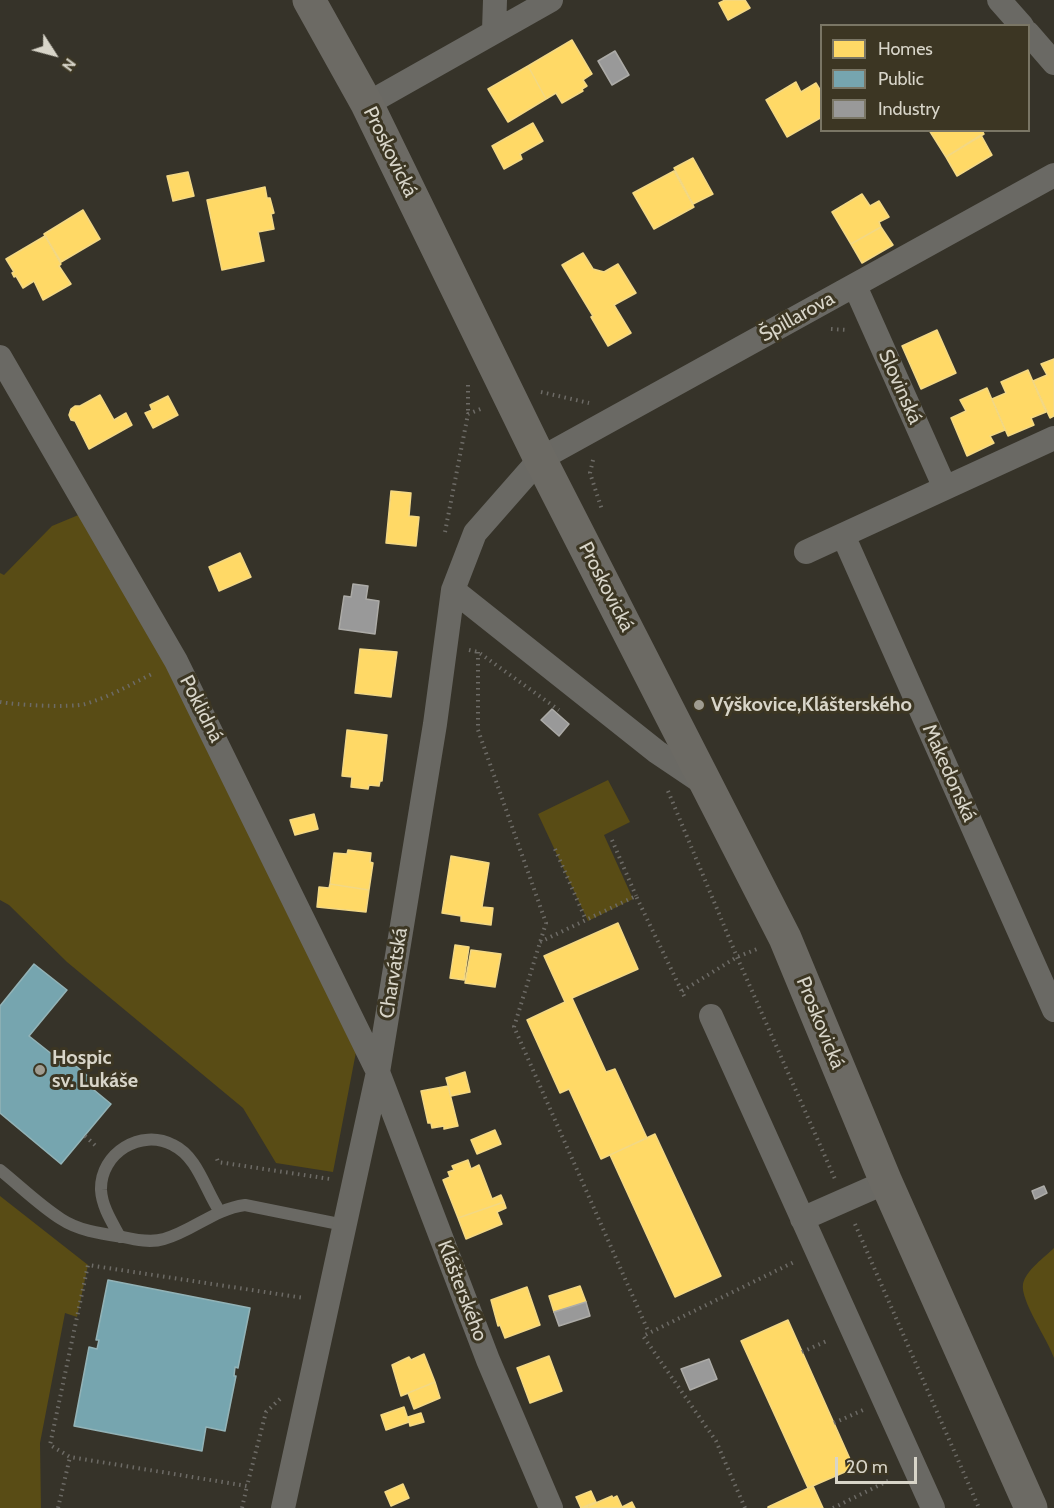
<!DOCTYPE html>
<meta charset="utf-8">
<style>
body{margin:0}
#map{position:relative;width:1054px;height:1508px;overflow:hidden;background:#363329;font-family:Cabin,sans-serif}
canvas{display:block}
.legend{position:absolute;left:820px;top:24px;width:210px;height:108px;box-sizing:border-box;background:#3c3623;border:2px solid #7a7665;margin:0;padding:8px 10px;list-style:none;font-size:18px;color:#d8d5c9}
.legend li{display:flex;align-items:center;gap:12px;height:30px}
.legend b{width:30px;border:2px solid #7a7665}
.north{position:absolute;left:24px;top:24px;width:60px;height:60px;-webkit-text-stroke:4px #3c3623;paint-order:stroke;rotate:126deg;font-size:16px;font-weight:700;line-height:24px;text-align:center;color:#d8d5c9}
.north::after{content:'';display:block;margin:auto;width:21px;height:27px;background:#d8d5c9;clip-path:polygon(50% 0,100% 100%,50% 72%,0 100%)}
.scale{position:absolute;left:835px;top:1457px;width:82px;height:27px;box-sizing:border-box;border:3px solid #d8d5c9;border-top:0;padding-left:8px;font-size:18px;line-height:21px;white-space:nowrap;color:#d8d5c9;-webkit-text-stroke:4px #3c3623;paint-order:stroke}
</style>
<div id="map">
<canvas width="1054" height="1508"></canvas>
<ul class="legend">
<li><b style="height:16px;background:#ffd966"></b>Homes</li>
<li><b style="height:16px;background:#76a5af"></b>Public</li>
<li><b style="height:16px;background:#999"></b>Industry</li>
</ul>
<div class="north">N</div>
<div class="scale">20 m</div>
</div>
<script>
const g = document.querySelector('canvas').getContext('2d');
g.lineJoin = 'round';
function paint(path, color) {
  g.fillStyle = color;
  g.fill(path, 'evenodd');
}
function trace(path, color, width, dash) {
  g.strokeStyle = color;
  g.lineWidth = width;
  g.lineCap = dash ? 'butt' : 'round';
  g.setLineDash(dash || []);
  g.stroke(path);
}
function label(font, color, halo, rows, align = 'center') {
  g.font = font + ' Cabin,sans-serif';
  g.lineWidth = 6;
  g.setLineDash([]);
  g.textBaseline = 'middle';
  g.strokeStyle = halo;
  g.fillStyle = color;
  for (const [text, x, y, turn = 0] of rows) {
    g.save();
    g.translate(x, y);
    g.rotate((+turn || 0) * Math.PI / 180);
    g.textAlign = isNaN(turn) ? turn : align;
    if (halo) g.strokeText(text, 0, 0);
    g.fillText(text, 0, 0);
    g.restore();
  }
}
paint(new Path2D(`
 M88,511L194,685L356,1052L333,1172L276,1163L243,1108L67,962L9,905L0,900V573L4,575L52,526Z
 M608,780L630,822L604,835L633,899L588,921L538,814Z
 M0,1196L88,1265L77,1317L65,1313L40,1443L41,1508H0Z
 M1054,1248V1358C1048,1340 1020,1300 1023,1284C1026,1270 1045,1257 1054,1248Z`), '#594c15');
const homes = new Path2D(`
 M725,0H745L750,8L728,20L719,3Z
 M572,40L592,74L583,80L587,86L582,89L583,91L562,103L556,93L546,99L528,66Z
 M528,66L546,99L508,122L488,89Z
 M796,82L801,92L816,83L822,93V117L787,137L766,100Z
 M533,123L543,141L520,154L522,159L504,169L492,146Z
 M929,130H982L984,134L946,157Z
 M981,135L992,155L957,176L946,157Z
 M693,158L713,194L693,204L674,168Z
 M674,171L694,207L654,229L633,193Z
 M188,172L194,196L173,201L167,176Z
 M265,187L267,198H270L274,213L271,214L274,229L258,232L264,261L222,270L207,200Z
 M862,194L870,206L879,201L889,217L879,222L881,227L851,244L832,212Z
 M83,210L100,239L61,262L44,234Z
 M881,227L893,245L862,263L851,244Z
 M45,236L61,264L59,266L71,284L43,300L34,281L23,288L16,276L14,277L12,273L14,272L6,259Z
 M583,253L593,269L604,272L618,264L636,293L614,305L631,333L608,346L591,317L593,316L562,265Z
 M937,330L956,373L921,389L902,346Z
 M1054,359V416L1050,418L1033,381L1047,375L1041,364Z
 M1028,370L1046,412L1031,418L1034,425L1008,436L992,399L1006,393L1001,382Z
 M987,388L1005,430L990,436L994,443L967,456L951,418L966,411L960,400Z
 M100,395L114,420L126,413L132,425L89,449L75,421L71,420L69,415L71,409L75,406H80Z
 M168,396L178,415L153,428L145,413L152,410L150,405Z
 M391,491L411,493L409,516L419,517L416,546L386,543Z
 M240,553L251,577L219,591L209,567Z
 M360,649L397,652L391,697L355,693Z
 M347,730L387,735L382,781H380L379,786L369,785L368,789L351,787L352,777L342,776Z
 M314,814L318,829L295,835L290,820Z
 M348,850L371,853L370,862L373,863L369,890L330,884L334,853L347,854Z
 M451,856L489,863L482,907L493,908L491,925L461,921V916L442,913Z
 M330,884L369,890L366,912L317,907L319,887L329,888Z
 M618,923L638,969L572,998L606,1072L615,1069L647,1138L601,1159L569,1089L560,1093L527,1020L565,1002L544,956Z
 M455,945L469,947L464,980L450,978Z
 M471,950L501,954L495,987L465,983Z
 M465,1072L470,1092L451,1096L446,1078Z
 M448,1086L458,1126L444,1129V1126L432,1128L431,1123H428L421,1091Z
 M495,1130L501,1144L477,1154L471,1140Z
 M655,1134L721,1276L675,1297L610,1155Z
 M468,1160L471,1169L479,1165L492,1199L501,1195L504,1202L458,1218L443,1180L450,1177L448,1172L454,1170L452,1166Z
 M504,1202L506,1208L497,1212L502,1224L466,1239L458,1218Z
 M580,1286L586,1302L554,1312L549,1296Z
 M527,1287L540,1325L505,1338L500,1325L498,1326L491,1300Z
 M788,1320L854,1468L808,1488L741,1341Z
 M424,1354L435,1382L401,1396L392,1365L409,1357L411,1360Z
 M549,1356L562,1391L530,1403L517,1368Z
 M435,1382L440,1398L414,1409L408,1393Z
 M404,1407L409,1422L386,1430L381,1415Z
 M421,1413L424,1422L410,1426L408,1417Z
 M403,1484L409,1498L391,1506L385,1492Z
 M813,1486L823,1508H768V1507Z
 M591,1491L596,1502L581,1508L576,1497Z
 M612,1496L613,1498L617,1496L622,1507L632,1502L635,1508H584Z`);
paint(homes, '#ffd966');
trace(homes, '#f3d884', 1.5);
const public = new Path2D(`
 M34,964L67,990L29,1036L63,1063L69,1057L71,1058L69,1060L90,1078L92,1076L94,1078L88,1085L111,1104L61,1164L0,1113V1006Z
 M108,1280L250,1308L238,1368L235,1367L234,1376H236L225,1431L206,1427L202,1451L74,1426L89,1347L97,1349L99,1340H96Z`);
paint(public, '#76a5af');
trace(public, '#93b3b7', 1.5);
const industry = new Path2D(`
 M615,51L629,75L612,85L598,61Z
 M353,584L368,586L366,599L379,601L375,634L339,629L344,596L351,597Z
 M552,709L569,724L559,736L541,720Z
 M1044,1186L1047,1193L1035,1199L1032,1191Z
 M586,1302L590,1316L559,1326L554,1312Z
 M709,1359L717,1379L690,1390L681,1369Z`);
paint(industry, '#999');
trace(industry, '#acaba7', 1.5);
trace(new Path2D(`
 M831,329L847,330
 M468,385V414
 M541,392L589,403
 M593,460L590,473L602,510
 M445,532L468,414L483,408
 M469,650L478,652L559,710
 M478,652V730L546,923L514,1027L649,1333
 M0,702C17,705 69,708 85,704C110,697 131,684 154,673
 M668,791L737,957L835,1179
 M612,840L636,896
 M555,849L586,920
 M540,942L636,896L686,1000
 M682,991L737,957L757,949
 M85,1136L97,1147
 M217,1159L218,1162L330,1179
 M855,1224L979,1508
 M802,1352L829,1340
 M280,1399L266,1412L247,1486L70,1457L50,1445L88,1265L304,1298
 M834,1423L863,1410
 M58,1508L70,1457
 M242,1508L247,1486
 M745,1508L716,1441L643,1336L794,1262
 M833,1508L892,1479`), '#6d6b66', 4, [1.5, 4.5]);
trace(new Path2D(`
 M0,1170C20,1186 39,1205 61,1219C79,1231 103,1234 123,1237C136,1240 151,1243 164,1239C193,1231 214,1209 245,1205L344,1225
 M120,1237C112,1222 102,1207 101,1190C100,1153 141,1128 173,1145C198,1157 205,1190 220,1212`), '#6a6964', 12);
trace(new Path2D(`
 M999,0L1022,26
 M494,31L495,0
 M1028,33L1054,63
 M367,104L551,0
 M0,357L176,661L378,1072L488,1360L551,1508
 M945,488L1054,438
 M843,535L1054,1010
 M806,552L945,488L855,286
 M453,590L657,752L706,785
 M711,1016L933,1508
 M802,1219L886,1182
 M283,1508L378,1072L435,724L453,590L475,533L540,459L1054,175`), '#6a6964', 24);
trace(new Path2D(`
 M309,0L367,104L540,459L785,938L886,1182L1031,1508`), '#6c6a64', 33);
for (const [x, y, r, color] of [
 [699,705,6,"#9f9c91"],
 [40,1070,6,"#9f9c91"]
]) {
  const dot = new Path2D();
  dot.arc(x, y, r, 0, 2 * Math.PI);
  g.fillStyle = color;
  g.fill(dot);
  trace(dot, '#3c3623', 2);
}
label('20px', '#d8d5c9', '#3c3623', [
 ["Proskovická",390,152,64],
 ["Špillarova",797,317,-29],
 ["Slovinská",900,387,66],
 ["Proskovická",606,587,63],
 ["Poklidná",201,709,63],
 ["Makedonská",949,773,66],
 ["Charvátská",394,973,-81],
 ["Proskovická",820,1023,68],
 ["Klášterského",462,1291,69]
]);
label('bold 20px', '#d8d5c9', '#3c3623', [
 ["Výškovice,Klášterského",711,705],
 ["Hospic",52,1058],
 ["sv. Lukáše",52,1081]
], 'left');
</script>
